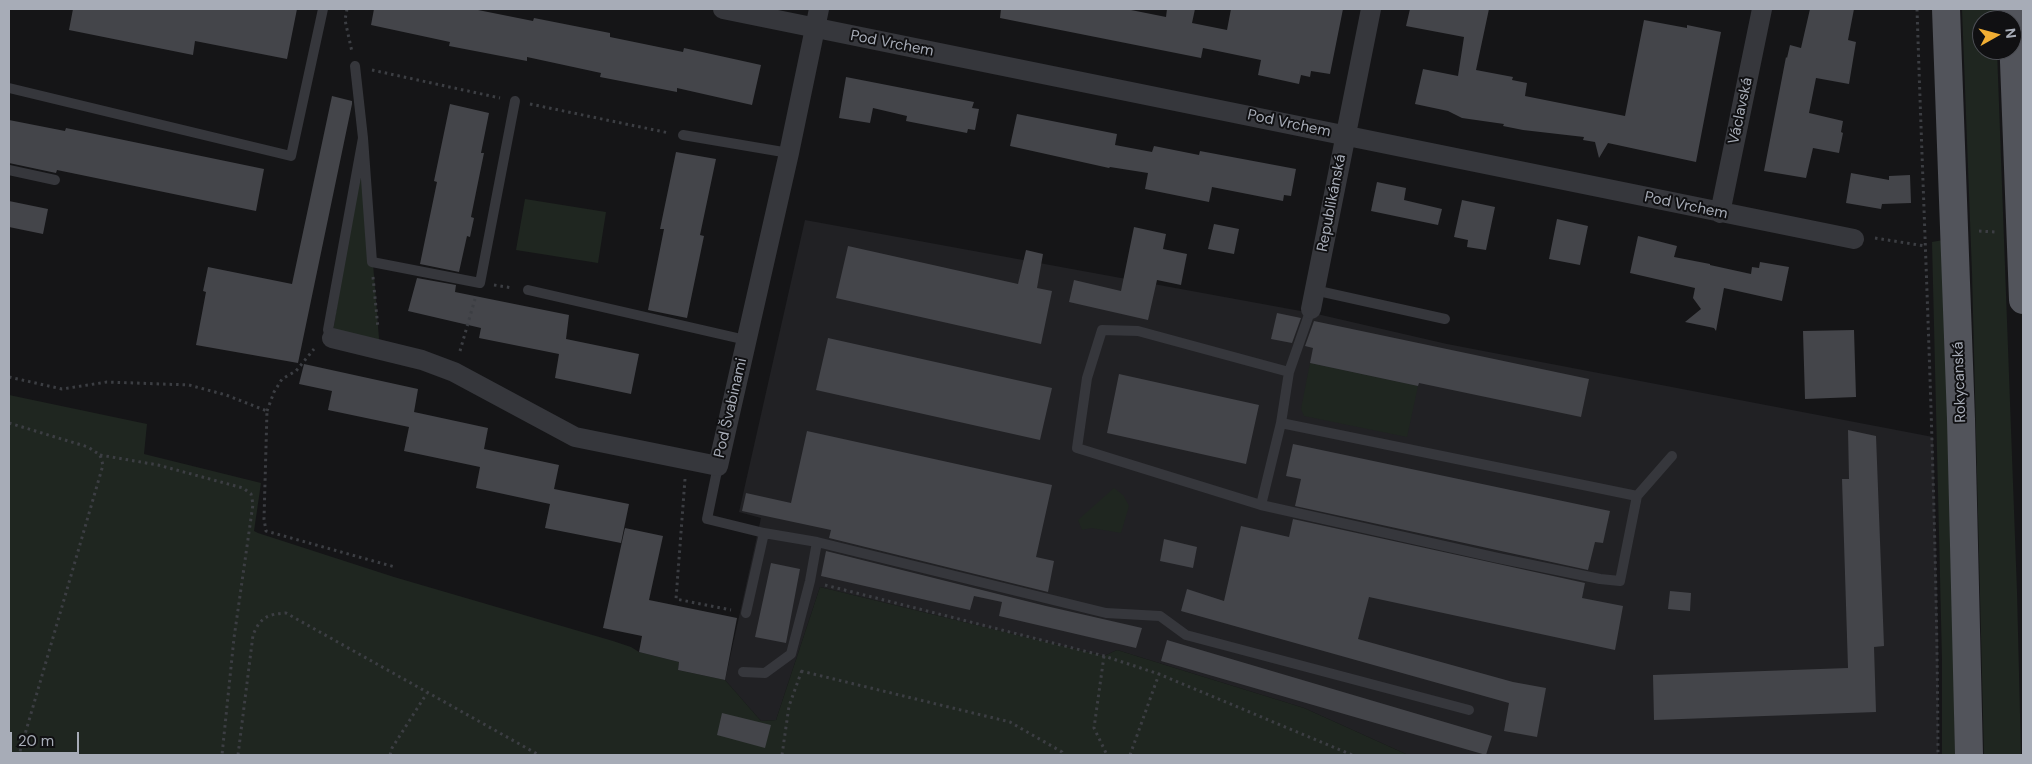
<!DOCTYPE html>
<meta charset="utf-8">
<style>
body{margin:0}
#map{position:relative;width:2032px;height:764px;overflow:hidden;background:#151517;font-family:"DM Sans",sans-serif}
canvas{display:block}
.frame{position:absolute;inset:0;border:10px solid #a7acb7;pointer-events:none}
.north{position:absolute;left:1972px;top:10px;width:50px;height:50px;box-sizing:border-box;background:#101012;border:1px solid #4c4e54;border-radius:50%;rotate:83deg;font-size:14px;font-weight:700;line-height:20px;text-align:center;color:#a7acb7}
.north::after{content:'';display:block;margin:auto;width:18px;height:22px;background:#f1ae33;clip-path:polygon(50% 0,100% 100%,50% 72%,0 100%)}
.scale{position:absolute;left:10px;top:732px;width:69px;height:22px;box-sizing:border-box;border:2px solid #a7acb7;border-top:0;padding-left:6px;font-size:15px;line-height:18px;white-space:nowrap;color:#a7acb7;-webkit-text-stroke:4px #101012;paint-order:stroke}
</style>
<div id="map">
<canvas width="2032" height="764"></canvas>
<div class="frame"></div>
<div class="north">N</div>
<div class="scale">20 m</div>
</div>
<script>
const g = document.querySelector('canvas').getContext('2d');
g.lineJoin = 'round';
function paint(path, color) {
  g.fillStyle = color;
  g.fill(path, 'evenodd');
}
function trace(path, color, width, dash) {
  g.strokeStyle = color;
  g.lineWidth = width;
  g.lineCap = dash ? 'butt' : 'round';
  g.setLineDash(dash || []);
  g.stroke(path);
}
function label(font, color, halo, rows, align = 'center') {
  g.font = font + ' "DM Sans",sans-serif';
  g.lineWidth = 4;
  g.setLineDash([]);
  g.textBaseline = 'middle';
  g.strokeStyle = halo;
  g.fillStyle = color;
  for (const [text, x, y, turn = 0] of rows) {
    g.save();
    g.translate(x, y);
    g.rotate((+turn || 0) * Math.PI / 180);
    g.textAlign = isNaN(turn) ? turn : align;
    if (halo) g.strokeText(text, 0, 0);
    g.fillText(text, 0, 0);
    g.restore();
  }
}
paint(new Path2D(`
 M805,220L1317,314L1447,344L1933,437L1938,642V755H1408L1304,708L1117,650L1104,656L820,587L776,720L761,721L725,680L761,518L739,512Z`), '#212124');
paint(new Path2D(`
 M1962,9H1996V20H1982V50H1997L2017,592L2021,755H1984L1972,273Z
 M363,138L380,351L332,338Z
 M525,199L606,212L598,263L516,250Z
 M1943,240L1954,650L1955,755H1942V660L1932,242Z
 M1310,363L1418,386L1407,437L1304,416L1301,409Z
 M9,395L147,424L144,454L261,483L254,531L258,533L394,577L613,641L631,647L639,652L679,662L678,670L725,680L761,721L776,720L820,587L1104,656L1117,650L1304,708L1408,755H9Z
 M1114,488L1123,495L1129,506L1121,533L1091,528L1082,530L1078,520Z`), '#1f2620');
paint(new Path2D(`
 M73,9H297L287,59L195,41L193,55L69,30Z
 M374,9H473L533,21L534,18L610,33V37L683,52L684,48L761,65L752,105L677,88V92L600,77L601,73L527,57V61L449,46L450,42L371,25Z
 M1001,9H1126L1166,17L1167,9H1195L1192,23L1227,30L1231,9H1343L1330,74L1311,71L1310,77L1301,75L1299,84L1258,75L1261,60L1203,48L1201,58L1191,56L1000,18Z
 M1410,9H1489L1476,70L1513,77L1512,80L1527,83L1525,96L1625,116L1644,20L1687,28V25L1721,32L1696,162L1608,143L1599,158L1595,142L1583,140L1584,137L1523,130L1503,126L1504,124L1462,118L1448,111L1415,104L1423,69L1458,76L1464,37L1406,26Z
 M1810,9H1854L1848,40L1856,42L1849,84L1816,78L1809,113L1843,121L1841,132L1843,133L1839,153L1813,148L1806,178L1764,171L1786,57L1787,58L1790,45L1801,48Z
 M846,77L974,102L972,108L979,109L975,130L968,129L967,133L906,121L907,116L873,108L870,123L839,118Z
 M332,96L352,101V104L298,363L196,345L206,292L203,291L208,267L292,284Z
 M450,104L489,113L481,153H484L471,217L474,218L470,237L467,236L459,272L420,264L437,182L434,181Z
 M1017,114L1117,134L1115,145L1152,152L1154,146L1199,155L1200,151L1296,169L1291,196L1284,195L1283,201L1212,187L1209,202L1145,189L1148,173L1110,167L1109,168L1010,146Z
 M9,120L65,131L66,128L264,169L256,211L57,170L56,173L9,163Z
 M676,152L716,159L700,235L704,236L687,318L648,310L664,229H660Z
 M1851,173L1889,180V176L1910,175L1911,203L1882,204L1881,209L1846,203Z
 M1377,182L1406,188L1404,200L1442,209L1438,225L1371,211Z
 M1462,200L1495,207L1486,250L1467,247L1468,240L1454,237Z
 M9,201L48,209L43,234L9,227Z
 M1557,219L1588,226L1580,265L1549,259Z
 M1214,224L1239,229L1234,254L1208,249Z
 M1134,227L1166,234L1163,249L1187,254L1181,285L1157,280L1148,320L1069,302L1074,280L1121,291Z
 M1638,236L1677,246L1674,257L1710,264V265L1751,274L1752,267L1759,268L1760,262L1789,267L1782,301L1724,288L1716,331L1714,328L1685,322L1701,309L1693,298L1695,288L1630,273Z
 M848,246L1018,284L1026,250L1043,254L1037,288L1052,291L1041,344L836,298Z
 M417,278L456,285L455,292L569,315L566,339L639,354L631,394L555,378L559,354L479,338L481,328L408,311Z
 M1277,313L1301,318L1292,343L1271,339Z
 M1314,321L1589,379L1581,417L1419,383L1418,386L1310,363L1313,348L1305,346Z
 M1854,330L1856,397L1805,399L1803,331Z
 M828,338L1052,388L1040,440L816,390Z
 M304,364L418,389L414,412L488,428L484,449L559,465L554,489L629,504L621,543L545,528L550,504L476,488L480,467L404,451L409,427L328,410L332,391L299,384Z
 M1119,374L1259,405L1246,464L1107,433Z
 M1848,430L1876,436L1884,646L1874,647L1876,712L1654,720L1653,675L1848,668L1842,479H1849Z
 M807,431L1052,485L1036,557L1054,561L1048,592L829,538L831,530L742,511L746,493L791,503Z
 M1293,444L1610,511L1603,543L1595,542L1588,570L1295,506L1301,479L1286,476Z
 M1293,519L1585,583L1582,598L1623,606L1615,650L1369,597L1358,639L1513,682L1546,688L1537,737L1504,731L1509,703L1181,611L1187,589L1224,601L1241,526L1289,537Z
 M625,528L663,536L649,600L737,618L725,680L678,670L679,662L639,652L642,636L603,628Z
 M1164,539L1197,547L1193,568L1160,561Z
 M826,551L1046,606L1142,628L1136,648L999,616L1002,602L974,596L970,610L821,576Z
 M771,563L800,569L786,643L755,637Z
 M1670,591L1691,593L1690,611L1668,609Z
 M1167,640L1492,736L1486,755L1161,661Z
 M722,713L771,725L765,748L717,735Z`), '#44454a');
trace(new Path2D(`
 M347,9L345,20L352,52
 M1917,9C1925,258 1937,506 1938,755
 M372,70L500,98
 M530,104L669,133
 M1979,231L1995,232
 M1875,238L1925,246
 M373,277L378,328
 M494,285L513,288
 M460,351L475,299
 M9,377L62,389L107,382L189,385L226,395L267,411L264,519L266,531L395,567
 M267,411L274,392L282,379L296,371L314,349
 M9,423L88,447L100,455L103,465L19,755
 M100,455L158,465L243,488L251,494L253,504L234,638L222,755
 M685,479L676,599L731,610
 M825,585L1104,656L1159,674L1352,755
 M1104,656L1094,728L1107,755
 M801,671L1010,722L1062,752L1063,755
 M238,755L253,635C260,618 267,614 286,613L539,755
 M390,755L392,748L427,693
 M782,755L789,706L802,670
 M1130,755L1159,674`), '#3c3e43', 3, [2.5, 4]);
trace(new Path2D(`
 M9,88L291,156L323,9
 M683,135L789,153
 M363,138L372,262L480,283L515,101
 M9,170L55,180
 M528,290L746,340
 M1314,290L1445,319
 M332,338L328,330L363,138L355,66
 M1281,423L1637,496L1620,581L1600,579L1498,558L1261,505L1077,448L1087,378L1102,330L1138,331L1289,372
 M718,466L707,519L764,533L817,542L810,581L791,654L765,673L743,672
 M1637,496L1672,456
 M1261,505L1281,423L1289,372L1311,309
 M817,542L1106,613L1160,616L1186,635L1469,710
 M746,613L764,533`), '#36373c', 10);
trace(new Path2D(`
 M723,9L1854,239
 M1720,213L1762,9
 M1311,309L1371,9
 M332,338L422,360L454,372L575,437L718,466L789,153L819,9`), '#36373c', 20);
trace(new Path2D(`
 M1946,9L1961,419L1969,755
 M2012,9L2023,300`), '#52545b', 28);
label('15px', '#a7acb7', '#101012', [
 ["Pod Vrchem",892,44,11],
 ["Václavská",1741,111,-78],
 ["Pod Vrchem",1289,124,12],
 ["Republikánská",1332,203,-79],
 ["Pod Vrchem",1686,206,12],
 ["Rokycanská",1960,382,-92],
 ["Pod Švabinami",731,408,-77]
]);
</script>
